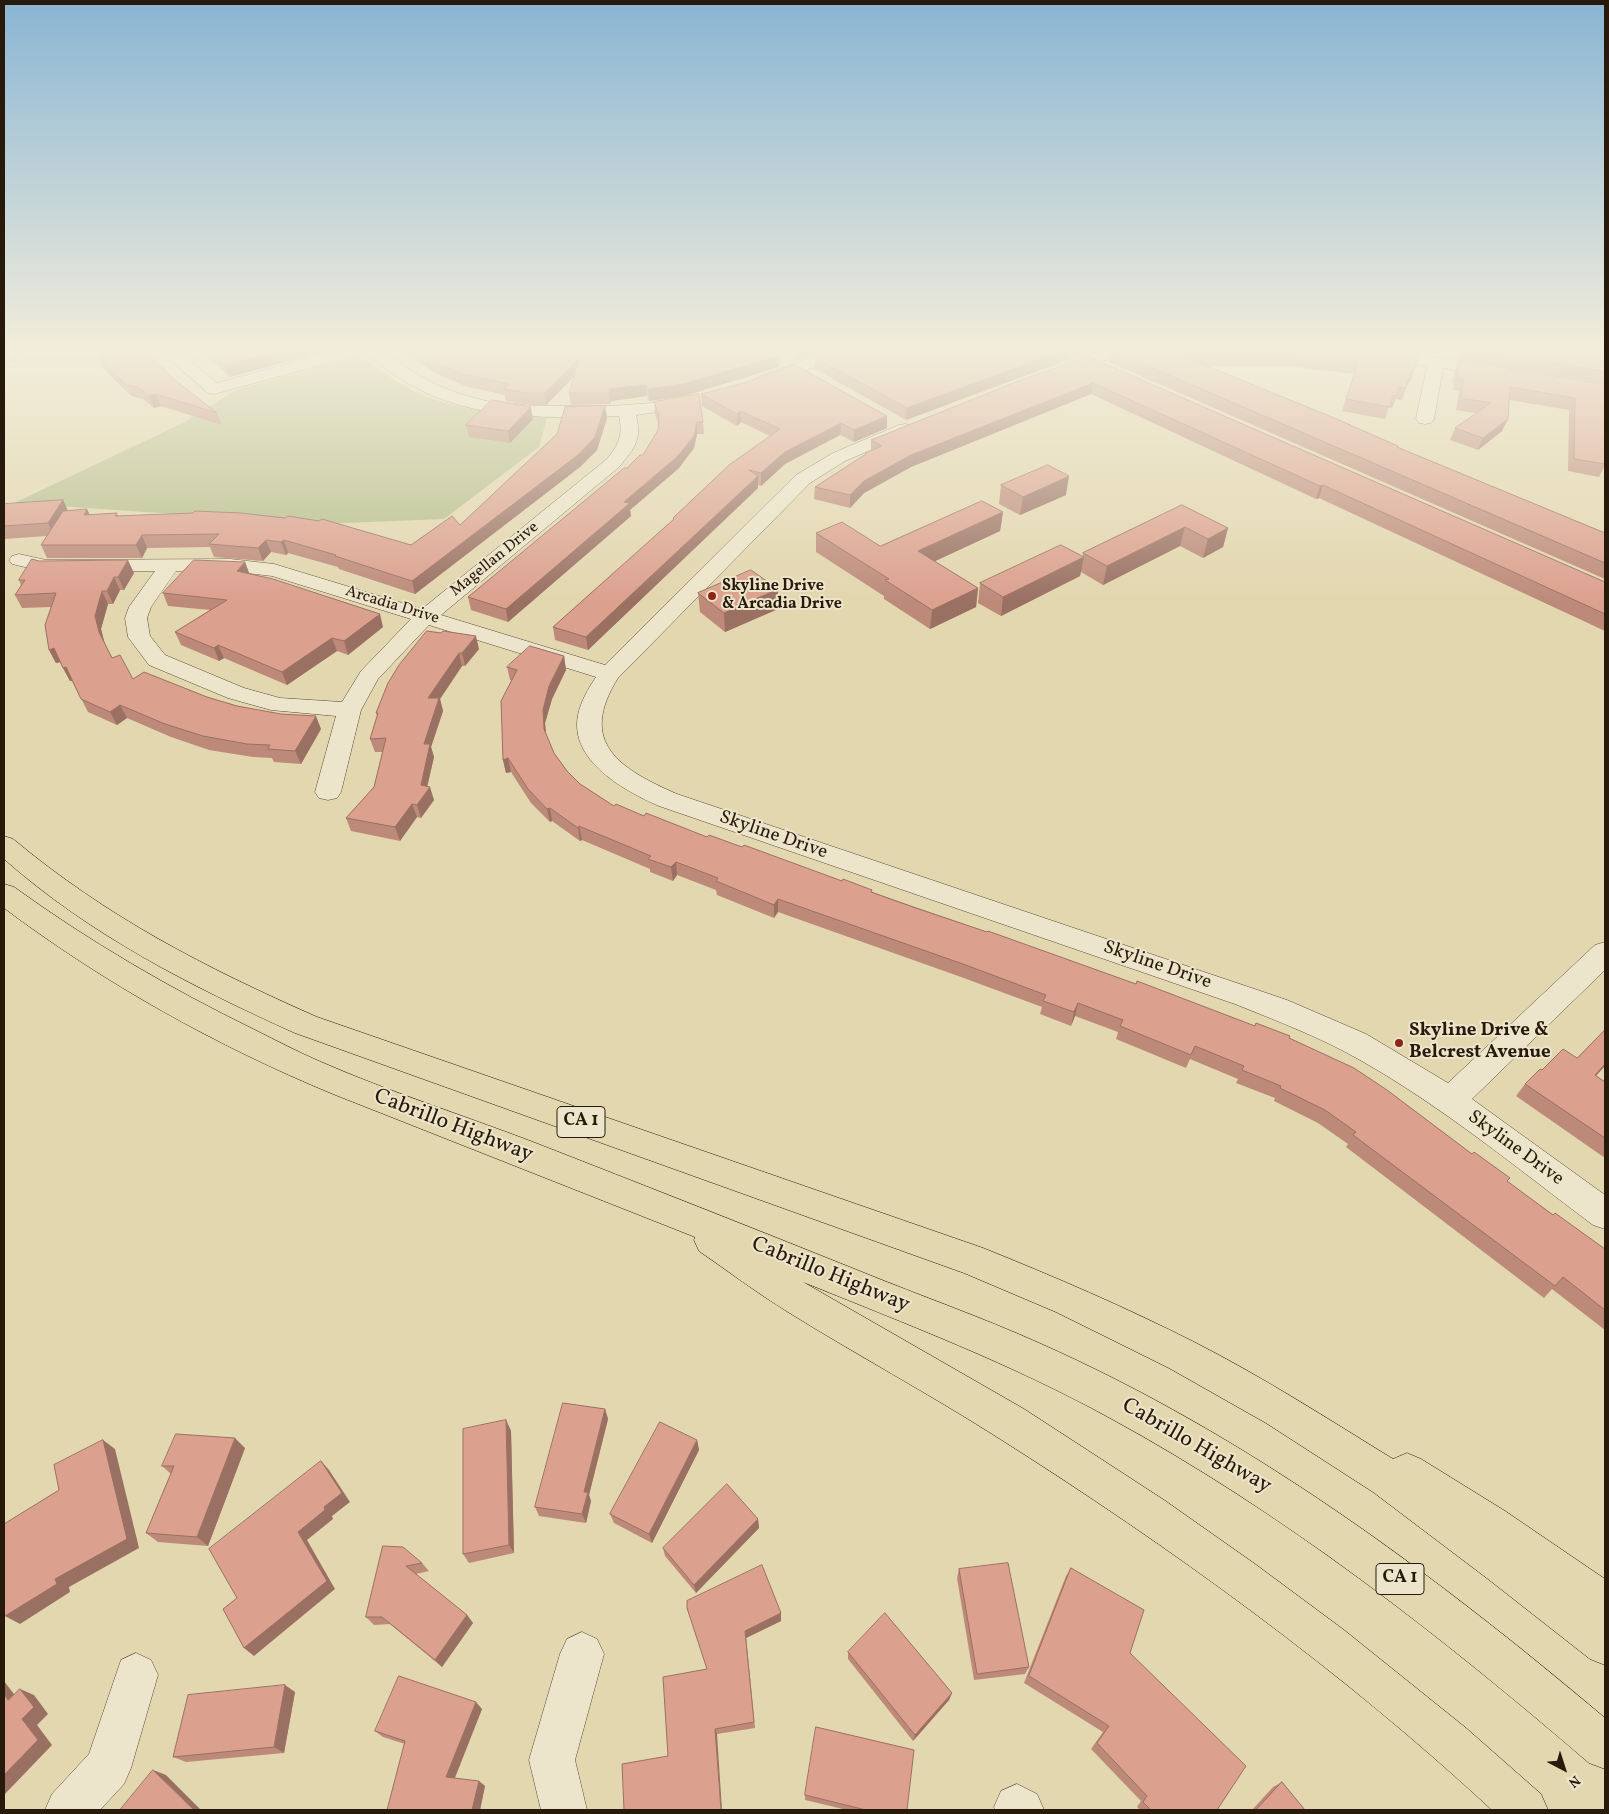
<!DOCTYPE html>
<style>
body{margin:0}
#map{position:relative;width:1609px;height:1814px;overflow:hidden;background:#e3d7af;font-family:Vollkorn,serif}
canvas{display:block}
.frame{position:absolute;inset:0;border:5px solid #281a0b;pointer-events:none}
.north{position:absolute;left:1539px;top:1744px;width:50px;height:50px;-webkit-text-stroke:4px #ede5cb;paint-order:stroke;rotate:140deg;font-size:14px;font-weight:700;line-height:20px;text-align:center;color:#281a0b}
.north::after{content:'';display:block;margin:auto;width:18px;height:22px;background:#281a0b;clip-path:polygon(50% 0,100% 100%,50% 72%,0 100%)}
</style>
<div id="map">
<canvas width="1609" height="1814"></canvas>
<div class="frame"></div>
<div class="north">N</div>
</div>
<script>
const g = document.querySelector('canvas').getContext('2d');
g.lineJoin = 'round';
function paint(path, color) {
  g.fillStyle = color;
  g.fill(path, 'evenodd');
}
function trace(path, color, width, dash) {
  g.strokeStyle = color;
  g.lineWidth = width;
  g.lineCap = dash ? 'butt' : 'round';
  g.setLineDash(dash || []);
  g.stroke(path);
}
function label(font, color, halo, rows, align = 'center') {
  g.font = font + ' Vollkorn,serif';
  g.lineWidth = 4;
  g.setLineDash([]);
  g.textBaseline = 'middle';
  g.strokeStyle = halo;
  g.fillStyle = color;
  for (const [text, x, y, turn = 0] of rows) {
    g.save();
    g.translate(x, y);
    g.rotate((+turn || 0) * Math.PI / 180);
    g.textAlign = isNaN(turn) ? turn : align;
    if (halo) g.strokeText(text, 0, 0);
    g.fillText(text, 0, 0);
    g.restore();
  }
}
paint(new Path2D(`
 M356,357L362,358C377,368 392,379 408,388C449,410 500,413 547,418L539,447L444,519L318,524L14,503L183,423L236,390Z`), '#b5be8a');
const minor = new Path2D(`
 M157,348H175L217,383L345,348H379L415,373L437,385L460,394L486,401L536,406H612L652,403L691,396L697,397L699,401L697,405L665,411L636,415C642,440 635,448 619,467L441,615L605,665L796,475L833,453L899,425L905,424L911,425L914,429L911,433L845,461L810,483L618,678C577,743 620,769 677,794L1287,1000L1366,1034L1448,1083L1595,945L1605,942V970L1472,1099L1605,1195V1229L1593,1225C1517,1168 1443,1107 1360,1060C1320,1037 1277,1021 1235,1004L659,806C625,791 569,761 578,715C581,701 588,689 596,677L429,625L378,679L361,710L341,792L337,798L328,800L319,798L315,792L336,716L271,710L228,698L149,665L128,637L125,618L129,607L155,571L46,572L12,564L9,560L12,556L19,554L46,560L230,559L274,564L422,609L607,459C619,444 623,435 619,416C559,418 493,420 436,397C410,387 387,370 365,353L214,394L208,393ZM176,571H230L272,576L411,619L361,671L342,702L280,698L244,688L165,655L150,636L147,618L151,607Z
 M838,348H862L860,351L770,383H758L756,380L758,377Z
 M1114,348H1148L1146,351L1112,358L1057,375L1051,373L1049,370L1051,367Z
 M1339,348H1378L1494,367L1500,369L1502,372L1500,375L1494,377L1443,368L1434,419L1431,423L1425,424L1419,423L1416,419L1427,366L1347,353L1341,351Z
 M582,1632L597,1639L604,1654L575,1760L587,1810H541L529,1760L560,1654L567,1639Z
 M136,1653L151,1660L158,1675L131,1768L124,1784L100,1810H45L52,1794L89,1754L121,1660Z
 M1017,1784L1037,1794L1044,1810H995L994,1807L1001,1791Z`);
const highway = new Path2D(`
 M6,348H25L10,360L4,362V350Z
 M4,836L13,839C108,918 204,967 317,1017L983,1248C1055,1277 1125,1307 1194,1342C1263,1377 1328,1419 1393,1459L1407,1453L1421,1459L1505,1511L1605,1579V1665L1590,1659L1488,1579L1373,1492L1266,1423L1169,1368L1056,1312L964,1273L295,1033C191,986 90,935 4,859Z
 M4,884L14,887C90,942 171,989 255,1030C277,1041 298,1052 321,1062C390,1092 462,1115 533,1142C643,1185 753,1228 862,1272C921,1296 981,1317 1039,1343C1247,1435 1432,1572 1605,1718V1769L1589,1763C1439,1634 1284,1513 1110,1418C1012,1364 907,1324 803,1282L1024,1409L1164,1500L1255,1564L1344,1630L1466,1728L1541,1794L1548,1810H1492C1341,1670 1171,1547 997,1437C928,1393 857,1355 788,1312C757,1293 728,1271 699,1251L694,1240L695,1237L333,1094C217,1046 104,983 4,908Z`);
trace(minor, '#574934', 1);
trace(highway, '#281a0b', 1);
paint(minor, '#ede5cb');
paint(highway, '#e3d7af');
paint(new Path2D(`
 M97,348L175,380L217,413L222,425L161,406L154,408L143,399L131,396L104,369L100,358H101Z
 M197,348H333V349L230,377Z
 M399,348H766L779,356V367L684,396L649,401L647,396L611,401L610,404L571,405L569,393L575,376L546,405H528L506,401L505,395L465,386L433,372Z
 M776,348H831L798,360Z
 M1380,348L1414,371L1410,383H1408L1402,400L1396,399L1392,408L1389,407L1385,419L1342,411L1354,374L1289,366H1206L1398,448L1605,533V579L1109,362L1111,350Z
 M1391,348H1420L1418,353Z
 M1460,348H1586L1605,351V383L1458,359Z
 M1080,355L906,420L815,369V358Z
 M1089,357L1605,582V631L1319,498L1316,499L1091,394L911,467L864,493L850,508L814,499L815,487L865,455V453L871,450V440Z
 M1459,360L1605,384V465L1599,477L1568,471L1569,410L1509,400L1508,419L1502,431L1478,450L1450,440L1455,428L1476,413L1456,410L1459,391L1453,390L1454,383L1452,382L1455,372Z
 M701,394L887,416V428L854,442L840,435L785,464L761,486L758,485V488L588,650L555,640L553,627L673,520V518L770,436L741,422L737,426L702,406Z
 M654,402L703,422L704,434H697L694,448L679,468L630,510L631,516L508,622L471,610L468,597L627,468L643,455L658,430V423L655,414Z
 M605,406L607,418L597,450L580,467L415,594L339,569L338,567L288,553L286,555L271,552L263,561L214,557L210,547L147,548L142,558H47L41,545L47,536L4,539V506L63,500L67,510L90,515L117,513L118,516L411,545L460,525Z
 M533,419L510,443L469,437L466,425Z
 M1001,485L1066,495L1020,515L999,504Z
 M1182,505L1228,528L1223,547L1203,558L1180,546L1103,585L1081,572L1080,576L1001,616L978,603L980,583L1083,556V553Z
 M1003,512L1000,531L935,561L978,588L976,607L930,629L884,599V596L816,552V533L880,546Z
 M39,561L134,573L124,590H120L113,604H108L101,629L105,645L112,658L133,679L207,697L237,706L321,729L301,764L274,762L272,758L253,757L209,750L171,737L127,718L117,725L88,712L72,681H70L60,662L56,663L49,650L51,607L22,608L15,595L21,585L19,580Z
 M245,562L249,574L383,627L348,655L337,651L287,685L224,658L219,661L181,645L175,632L210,610L168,606L163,593Z
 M778,589V609L725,632L700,612L698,593Z
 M479,649L465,666H462L440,699L443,711L431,747L434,757L427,786L434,800L421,818L417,817L400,841L351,831L346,818L374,787L383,752H375L370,739L377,716L376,713L399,665Z
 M564,656L566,670L552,699L545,723L546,734L554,753L567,771L580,784L614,806L872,892L1289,1038L1507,1182L1553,1215L1605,1249V1330L1552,1289L1544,1298L1346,1147L1348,1144L1318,1123L1274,1101L1275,1098L1236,1083L1238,1079L1190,1059L1186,1068L1116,1039L1118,1032L1075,1016L1071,1026L1040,1014L1042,1007L961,977L778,912L774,918L717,895L716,890L677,875L673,881L650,872V869L582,840L580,841L552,821L550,822L531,803L511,772L506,773L503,760L511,680H510L507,667Z
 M1605,1030V1066L1596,1076L1605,1082V1158L1516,1096L1525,1084L1542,1070L1577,1058Z
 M605,1409L608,1419L589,1495L591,1501L586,1523L539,1516L535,1507Z
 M506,1420L511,1431L514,1553L469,1563L463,1554Z
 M697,1440L699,1450L652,1543L614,1523L610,1514Z
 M245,1448L208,1546L158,1542L146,1533L171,1474L162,1466Z
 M758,1519L759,1528L696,1593L665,1556L663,1548Z
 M383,1546L422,1563L429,1571L416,1574L467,1615L473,1623L442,1667L390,1624L374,1625L366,1617Z
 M1071,1568L1130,1653L1217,1810H1140L1137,1807L1141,1801L1091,1749L1103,1732L1024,1683L1066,1576Z
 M959,1569L1029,1667L1025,1674L974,1680L957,1578Z
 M687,1608L781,1613V1621L746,1638L755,1728L717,1734L668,1756L707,1669Z
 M848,1652L952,1693L949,1700L913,1741L848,1659Z
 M295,1692L284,1753L186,1762L173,1757Z
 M482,1709L455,1778L485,1786L480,1810H387L405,1744L383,1737L375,1731Z
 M1282,1782L1305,1810H1252L1273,1787Z
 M805,1795L907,1810H847L805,1800Z`), '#bd8a7a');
paint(new Path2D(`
 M290,348L333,349L230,377L226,366Z
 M799,348H831L798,360V349Z
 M1070,348H1108L1080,355L906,420L907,408Z
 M779,356V367L684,396L649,401L648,389Z
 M580,357L582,368L546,405L545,393Z
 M1093,383L1091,394L911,467L864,493L850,508V495L864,481L911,455Z
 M646,385L647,396L611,401L610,404L609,393V389Z
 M156,394L161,406L154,408L149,396Z
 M605,406L607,418L597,450L580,467L415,594L412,581Z
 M531,407L533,419L510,443L508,431Z
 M740,411L741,422L737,426V414Z
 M887,416V428L854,442V430Z
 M1508,419L1502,431L1478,450L1483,438Z
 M697,422V434L694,448L679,468L630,510L631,516L508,622L506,609L624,502Z
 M841,423L840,435L785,464L761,486V473L785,452Z
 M758,476V488L588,650L586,637Z
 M1069,476L1066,495L1020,515L1023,497Z
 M1323,485L1319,498L1316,499L1320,486Z
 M63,500L69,513L54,536L48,523Z
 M87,509L93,522L84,515Z
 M1003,512L1000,531L916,570L918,551Z
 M1185,527L1180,546L1103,585L1107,566Z
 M1228,528L1223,547L1203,558L1208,539Z
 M142,535L147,548L142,558L136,545Z
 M266,540L271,552L263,561L258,548Z
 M284,540L288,553L286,555L281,542Z
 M1084,557L1080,576L1001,616L1003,597Z
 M128,560L134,573L124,590L118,577Z
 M245,562L250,575L237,571Z
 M114,577L120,590L113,604L107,591Z
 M978,588L976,607L930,629L932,610Z
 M778,589V609L725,632L724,613Z
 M102,591L108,604L101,629L105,645L99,632L95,616Z
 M380,614L383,627L348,655L344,641Z
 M476,636L479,649L465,666L462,653Z
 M332,638L337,651L287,685L282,672Z
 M218,645L224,658L219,661L214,648Z
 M54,648L61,662L56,663L49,650Z
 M459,653L462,666L440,699L443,711L431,747L434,757L426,792L430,787L434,800L421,818L417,805L421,785L428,698Z
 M564,656L566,670L552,699L545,723L547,742L544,729L543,710L549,686Z
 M66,667L73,681H70L63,668Z
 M120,705L127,718L117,725L110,712Z
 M316,716L321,729L301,764L295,751Z
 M508,758L511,772L506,773L503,760Z
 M412,804L417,817L400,841L395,827Z
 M550,808L552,821L550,822L547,809Z
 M579,826L582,840L580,841L578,828Z
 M676,862L677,875L673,881L671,867Z
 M778,899V912L774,918V905Z
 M1078,1003L1075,1016L1071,1026L1074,1012Z
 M1605,1064V1066L1584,1088L1595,1075Z
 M605,1409L608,1419L589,1495L591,1501L586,1523L582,1514L584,1492Z
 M506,1420L511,1431L514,1553L509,1545Z
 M235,1438L245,1448L208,1546L197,1537Z
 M103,1440L115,1449L139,1548L69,1587L70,1592L20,1624L5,1616L55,1579Z
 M697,1440L699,1450L652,1543L649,1534Z
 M321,1461L329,1470L350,1502L332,1516L333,1519L307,1540L335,1589L254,1656L244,1648L298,1532L324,1507Z
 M758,1519L759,1528L696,1593L694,1585Z
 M781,1613V1621L746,1638L755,1728L745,1631Z
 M467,1615L473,1623L442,1667L435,1660Z
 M4,1681L23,1706L8,1700L4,1694Z
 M285,1685L295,1692L284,1753L274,1747Z
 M20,1689L34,1695L48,1714L37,1725L52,1745L4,1795V1775L22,1719Z
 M952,1693L949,1700L913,1741L915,1735Z
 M476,1702L482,1709L453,1782L446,1777Z
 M715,1729L717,1734L722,1810H721Z
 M153,1770L166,1775L201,1810H194Z
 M479,1781L485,1786L480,1810H472Z`), '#9a7063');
const building = new Path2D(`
 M97,348H141L175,380L217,413L156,394L149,396L138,387L126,385L100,358L105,356Z
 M206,348H290L226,366Z
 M413,348H766L779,356L683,384L648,389L646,385L609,389V393H569L580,357L545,393H526L504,389L509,384L463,374L430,361Z
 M842,348H1070L907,408L815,358Z
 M1119,348H1380L1419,355L1414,371H1411L1406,388L1399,387L1397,396L1393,395L1390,407L1346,399L1358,363L1292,354H1178L1339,420L1398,446L1397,447L1605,533V563L1111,350Z
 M1466,348H1586L1605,351V371Z
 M1089,357L1605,582V614L1323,485L1320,486L1093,383L911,455L864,481L850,495L815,487L866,454L865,453L882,446L871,440L1026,378Z
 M1459,360L1605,384V464L1574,459L1575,398L1510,387L1508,419L1483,438L1455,428L1491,403L1461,398L1464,380L1458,379L1459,371H1457Z
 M795,365L887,416L854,430L841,423L785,452L761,473L749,470L758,476L586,637L553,627L674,519L673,518L729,465L780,429L740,411L737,414L701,394L744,383Z
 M699,394L703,422H697L694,436L678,456L624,502L630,503L506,609L468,597L624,468H627L640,455H643L658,430L659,415L654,402Z
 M492,400L531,407L508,431L466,425Z
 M605,406L595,437L578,455L412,581L335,556L336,555L284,540L281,542L266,540L258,548L209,544L219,534L142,535L136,545H41L63,511L87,509L84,515L117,513L115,516L193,513L195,511L241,513L285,518L288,516L319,521L322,519L411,545L452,516L460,525L557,434L565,407Z
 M1048,465L1069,476L1023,497L1001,485Z
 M63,500L48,523L4,526V506L5,504Z
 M982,501L1003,512L918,551L978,588L932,610L885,580L889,579L816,533L842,522L880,546Z
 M1182,505L1228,528L1208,539L1185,527L1107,566L1083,553Z
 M1061,545L1084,557L1003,597L980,583Z
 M32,559L39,561L128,560L118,577H114L107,591H102L95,616L99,632L112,658L120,655L133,679L144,672L207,697L237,706L281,714L316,716L295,751L268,749L270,745L247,744L203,736L165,724L120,705L110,712L81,699L66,667L63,668L54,648L49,650L45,625L56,593L15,595L25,580H19Z
 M194,560L245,562L237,571L273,579L380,614L344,641L332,638L282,672L218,645L214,648L175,632L227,600L163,593Z
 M751,570L778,589L724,613L698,593Z
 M427,631L441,633L443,631L476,636L462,653H459L428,698H439L424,744H430L421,785L430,787L417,805L412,804L395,827L346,818L374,787L386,738L370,739L378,713H376L388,683L399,665Z
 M530,646L564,656L549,686L543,710L544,729L554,753L567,771L580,784L614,806L616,804L644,816L646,813L707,837L709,835L742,847L744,845L842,881L843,879L872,890L871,892L913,907L987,932L988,931L1136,984L1137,981L1255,1026L1256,1023L1290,1036L1289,1038L1354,1068L1387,1090L1472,1154L1474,1152L1510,1178L1507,1181L1553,1215L1555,1213L1605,1249V1310L1563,1277L1555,1286L1353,1135L1356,1132L1325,1110L1280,1088L1281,1086L1242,1070L1244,1066L1195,1046L1191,1055L1120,1026L1123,1020L1078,1003L1074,1012L1043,1001L1046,995L963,964L778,899L774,905L716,881L718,878L676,862L671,867L648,859L651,856L579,826L578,828L550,808L547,809L528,789L508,758L503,760L501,701L517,670L507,667Z
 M1605,1030V1064L1595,1075L1605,1082V1138L1525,1084L1540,1069L1542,1070L1563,1049L1577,1058Z
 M563,1403L605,1409L584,1492H588L582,1514L535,1507Z
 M506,1420L509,1545L463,1554V1429Z
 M660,1422L697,1440L649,1534L610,1514Z
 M176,1434L235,1438L197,1537L146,1533L174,1466H162Z
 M103,1440L127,1539L55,1579L57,1584L5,1616L4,1611V1524L59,1490L54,1465Z
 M321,1461L342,1493L324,1507L325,1510L298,1532L327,1581L244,1648L223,1609L237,1598L209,1549Z
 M727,1484L758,1519L694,1585L663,1548Z
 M383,1546L403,1547L422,1563L406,1566L467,1615L435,1660L382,1617H366Z
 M1008,1563L1029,1667L977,1674L959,1569Z
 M762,1565L781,1613L745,1631L754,1722L715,1729L721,1810H624L622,1764L668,1756L663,1677L707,1669L687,1608V1601Z
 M1071,1568L1144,1610L1130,1653L1246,1766L1217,1810H1151L1143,1802L1147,1796L1097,1743L1109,1726L1029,1676Z
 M885,1613L952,1693L915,1735L848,1652Z
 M399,1676L476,1702L446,1777L479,1781L472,1810H387L405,1741L375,1731Z
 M285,1685L274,1747L173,1757L188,1695Z
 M20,1689L34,1707L22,1719L38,1740L4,1775V1694L8,1700Z
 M816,1727L914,1750L907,1810H866L805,1795Z
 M153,1770L194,1810H120Z
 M1282,1782L1305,1810H1256Z`);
paint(building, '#dca08e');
trace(building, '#9a7063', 1);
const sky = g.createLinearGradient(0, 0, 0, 602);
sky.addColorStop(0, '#89b5d4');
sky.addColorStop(0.58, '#f2eddb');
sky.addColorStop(1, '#f2eddb00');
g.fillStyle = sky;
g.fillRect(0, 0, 1609, 602);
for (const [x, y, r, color] of [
 [712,596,5,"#8f2418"],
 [1399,1043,5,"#8f2418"]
]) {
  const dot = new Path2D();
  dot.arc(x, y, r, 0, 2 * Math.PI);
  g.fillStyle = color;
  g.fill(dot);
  trace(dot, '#ede5cb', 2);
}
label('16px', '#281a0b', '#ede5cb', [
 ["Magellan Drive",495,560,-39],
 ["Arcadia Drive",392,606,17]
]);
label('bold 16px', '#281a0b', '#ede5cb', [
 ["Skyline Drive",722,587],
 ["& Arcadia Drive",722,605]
], 'left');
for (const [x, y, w] of [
 [581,1122,48],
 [1400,1579,48]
]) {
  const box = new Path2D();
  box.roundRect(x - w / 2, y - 15.5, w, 31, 4);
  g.fillStyle = '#ede5cb';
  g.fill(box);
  trace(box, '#281a0b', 1);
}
label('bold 18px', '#281a0b', null, [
 ["CA 1",581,1122],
 ["CA 1",1400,1579]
]);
label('19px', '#281a0b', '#ede5cb', [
 ["Skyline Drive",773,836,19],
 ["Skyline Drive",1157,966,19],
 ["Skyline Drive",1515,1149,36]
]);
label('bold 19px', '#281a0b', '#ede5cb', [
 ["Skyline Drive &",1409,1032],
 ["Belcrest Avenue",1409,1054]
], 'left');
label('22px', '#281a0b', '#ede5cb', [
 ["Cabrillo Highway",453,1127,21],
 ["Cabrillo Highway",830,1276,22],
 ["Cabrillo Highway",1196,1447,30]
]);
</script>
